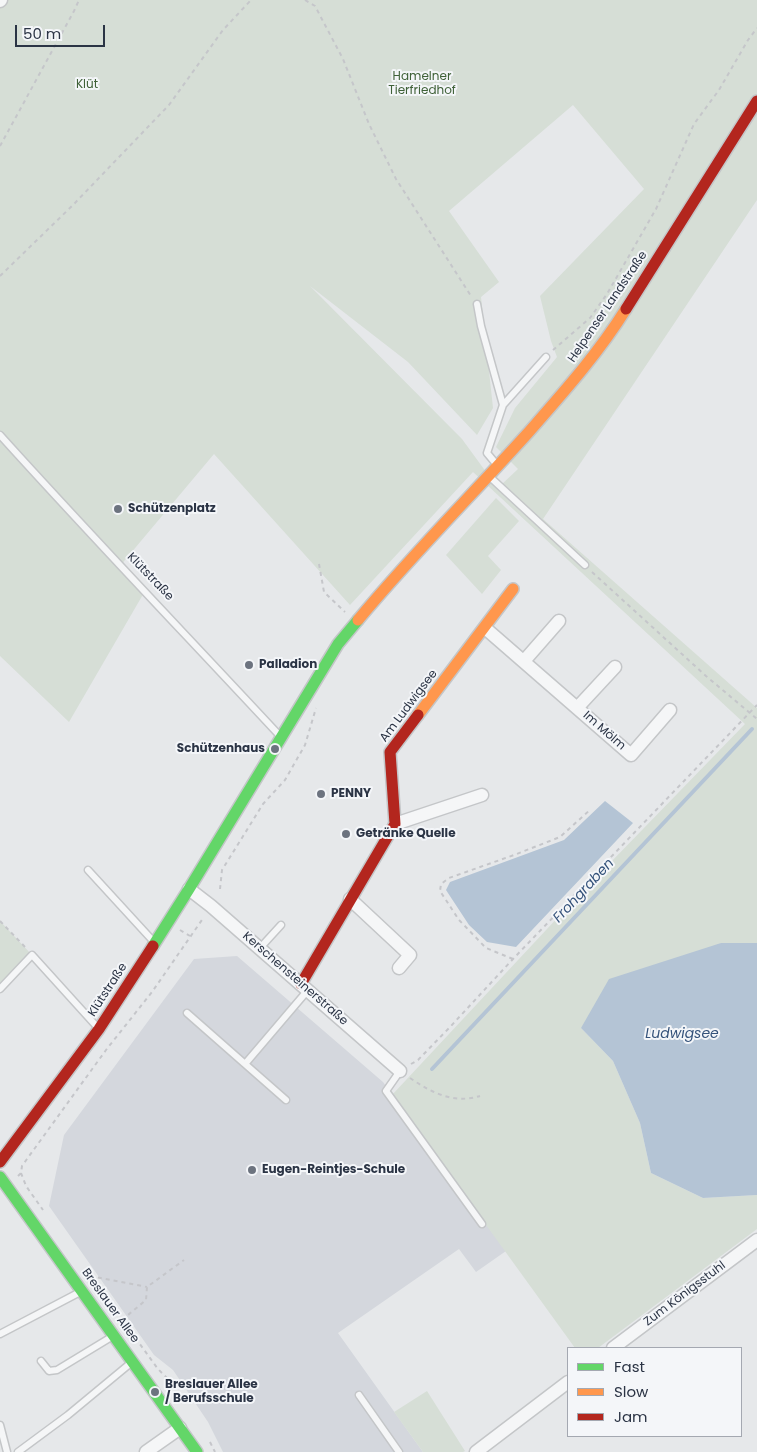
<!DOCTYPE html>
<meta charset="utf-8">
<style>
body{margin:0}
#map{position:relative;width:757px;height:1452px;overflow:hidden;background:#e6e8ea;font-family:Poppins,sans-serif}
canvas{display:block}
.legend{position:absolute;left:567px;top:1347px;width:175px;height:90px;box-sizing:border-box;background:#f4f6f9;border:1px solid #a4a8b1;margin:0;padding:6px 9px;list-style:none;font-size:15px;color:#2b3445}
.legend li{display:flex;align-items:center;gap:10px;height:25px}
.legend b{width:25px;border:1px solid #a4a8b1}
.scale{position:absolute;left:15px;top:25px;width:90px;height:22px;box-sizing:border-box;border:2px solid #2b3445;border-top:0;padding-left:6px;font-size:15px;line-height:18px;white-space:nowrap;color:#2b3445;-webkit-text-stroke:4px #f4f6f9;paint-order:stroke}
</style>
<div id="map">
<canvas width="757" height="1452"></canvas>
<ul class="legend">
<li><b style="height:6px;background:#63d668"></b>Fast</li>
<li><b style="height:6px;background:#ff974d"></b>Slow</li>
<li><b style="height:6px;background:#b3261e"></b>Jam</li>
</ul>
<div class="scale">50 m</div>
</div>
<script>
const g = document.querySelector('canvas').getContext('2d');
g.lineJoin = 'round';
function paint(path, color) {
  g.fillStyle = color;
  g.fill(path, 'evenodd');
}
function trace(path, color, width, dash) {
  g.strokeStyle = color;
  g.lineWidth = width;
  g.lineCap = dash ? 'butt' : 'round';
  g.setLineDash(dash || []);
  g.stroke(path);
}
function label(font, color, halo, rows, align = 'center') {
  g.font = font + ' Poppins,sans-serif';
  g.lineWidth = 4;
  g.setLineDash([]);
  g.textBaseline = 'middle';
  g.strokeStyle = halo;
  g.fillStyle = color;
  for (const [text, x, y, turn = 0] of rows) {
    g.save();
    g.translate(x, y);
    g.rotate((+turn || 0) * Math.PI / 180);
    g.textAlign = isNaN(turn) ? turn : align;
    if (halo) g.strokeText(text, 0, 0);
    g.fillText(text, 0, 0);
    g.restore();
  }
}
paint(new Path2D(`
 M237,956L383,1082L506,1251L476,1272L459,1249L338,1333L423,1452H223L208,1422L173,1370L154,1355L49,1206L64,1135L194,959Z`), '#d4d7dd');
paint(new Path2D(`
 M0,0H757V200L543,519L757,708V943H721L581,1028L613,1061L640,1123L651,1173L703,1198L757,1195V1229L598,1348H575L392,1095L575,899L745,724L473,472L350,605L214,454L120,566L145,591L69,722L0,656ZM573,105L644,189L540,296L551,341L557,357L515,408L496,447L518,469L501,485L489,476L462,439L310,286L408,362L477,435L493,408L481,297L499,282L449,211Z
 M496,498L519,521L488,556L501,570L482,594L446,555Z
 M0,921L32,955L0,989Z
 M427,1391L465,1451L463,1452H423L394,1412Z`), '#d6ded6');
paint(new Path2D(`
 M605,801L633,823L516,947L487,942L469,925L446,890L450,882L564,840Z
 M721,943H757V1195L703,1198L651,1173L640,1123L613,1061L581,1028L609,979Z`), '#b4c4d5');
trace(new Path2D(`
 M432,1069L752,729`), '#b4c4d5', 4);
const lane = new Path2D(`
 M477,304L481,326L503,405
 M0,435C92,537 187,636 280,736
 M497,465L487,453L503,405L546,357
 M490,477L585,565
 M88,870L154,942
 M260,948L281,925
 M0,989L32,955L99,1029
 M187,1013L245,1064L308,990
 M245,1064L286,1100
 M400,1071L386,1091L482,1224
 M0,1334L82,1291
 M41,1361L49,1371L57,1370L113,1336
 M359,1395L399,1452
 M0,1425L7,1452
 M18,1452L68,1415L132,1362`);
const street = new Path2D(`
 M0,1L1,0
 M485,628L631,755L670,710
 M524,661L559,621
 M577,708L615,667
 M395,824L482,795
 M189,889L211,906L400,1071
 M350,899L410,955L399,968
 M613,1348L757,1240
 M146,1452L180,1428
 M476,1452L568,1382`);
const fast = new Path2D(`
 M153,946L189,889L338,644L358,620
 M0,1177L197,1452`);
const slow = new Path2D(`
 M358,620C411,556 471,496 527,434C562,394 598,354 626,309
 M418,715L513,589`);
const jam = new Path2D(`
 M626,309L757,101
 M301,984L395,824L390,752L418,715
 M0,1162L99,1029L153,946`);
trace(lane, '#c4c6c8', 9);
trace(street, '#c4c6c8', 15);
trace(fast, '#c4c6c8', 14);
trace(slow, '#c4c6c8', 14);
trace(jam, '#c4c6c8', 14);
trace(new Path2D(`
 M305,0L315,6L343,59L369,124L396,179L471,296
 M0,146L74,11L79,0
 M0,276L73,205L169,105L223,30L251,0
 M553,350L590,318L607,294L656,209L694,124L719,90L748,40L757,28
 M319,564L324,592L345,612
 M592,572L706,676L757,719
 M220,889L222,870L263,804L285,780L305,745L316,708
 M0,921L26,948
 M180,930L190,936
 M513,959L486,948L459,920L440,891L441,884L449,878L514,855L560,837L591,809
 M411,1064L418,1060L450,1027L513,959L757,705
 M410,1078C432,1093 454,1104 480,1096
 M21,1173L26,1186L43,1210
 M18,1176L21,1173L22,1166L27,1159L106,1050L152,992L204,917
 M90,1276L147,1287
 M122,1320L146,1300L147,1287L184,1260
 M126,1325L158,1369L169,1380
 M210,1442L215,1452`), '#c5c6ca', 2, [4, 4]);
trace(lane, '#f5f6f7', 6);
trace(street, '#f5f6f7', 12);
trace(fast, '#63d668', 11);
trace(slow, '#ff974d', 11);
trace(jam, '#b3261e', 11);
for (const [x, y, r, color] of [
 [118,509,5,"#6c737f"],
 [249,665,5,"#6c737f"],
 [275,749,5,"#6c737f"],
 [321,794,5,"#6c737f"],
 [346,834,5,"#6c737f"],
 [252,1170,5,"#6c737f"],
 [155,1392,5,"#6c737f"]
]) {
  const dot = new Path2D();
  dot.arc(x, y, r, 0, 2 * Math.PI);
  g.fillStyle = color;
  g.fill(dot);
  trace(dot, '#f4f6f9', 2);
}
label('12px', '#3f6138', '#f4f6f9', [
 ["Hamelner",422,77],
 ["Tierfriedhof",422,91],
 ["Klüt",87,85]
]);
label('12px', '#2b3445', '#f4f6f9', [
 ["Helpenser Landstraße",608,307,-56],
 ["Klütstraße",150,577,46],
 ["Am Ludwigsee",409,706,-53],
 ["Im Mölm",604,731,41],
 ["Kerschensteinerstraße",295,979,41],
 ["Klütstraße",108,990,-57],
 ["Zum Königsstuhl",685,1294,-37],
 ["Breslauer Allee",110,1306,54]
]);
label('bold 12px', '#2b3445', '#f4f6f9', [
 ["Schützenplatz",128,509],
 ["Palladion",259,665],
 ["Schützenhaus",265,749,"right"],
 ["PENNY",331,794],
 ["Getränke Quelle",356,834],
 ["Eugen-Reintjes-Schule",262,1170],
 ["Breslauer Allee",165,1385],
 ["/ Berufsschule",165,1399]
], 'left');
label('italic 14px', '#34527a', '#f4f6f9', [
 ["Frohgraben",584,891,-47],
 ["Ludwigsee",682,1034]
]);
</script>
